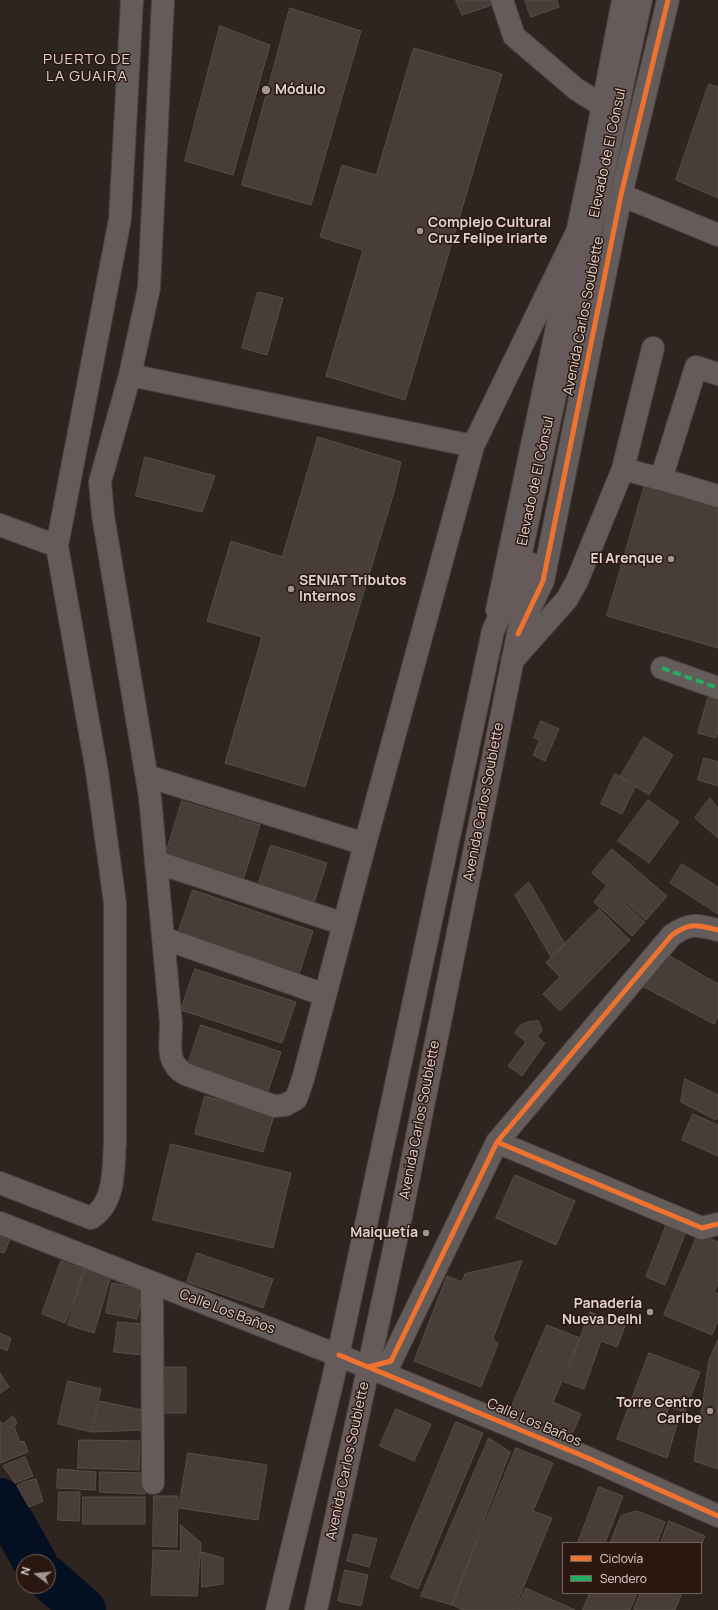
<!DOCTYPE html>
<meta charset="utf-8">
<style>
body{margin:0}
#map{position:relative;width:718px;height:1610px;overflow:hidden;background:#2e2420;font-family:Manrope,sans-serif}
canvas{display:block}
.legend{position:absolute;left:562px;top:1542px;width:140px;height:52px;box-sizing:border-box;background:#2a1710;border:1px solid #73625c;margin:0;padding:5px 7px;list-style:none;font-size:12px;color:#e1d3ce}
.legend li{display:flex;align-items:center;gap:8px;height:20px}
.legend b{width:20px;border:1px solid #73625c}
.north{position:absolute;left:16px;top:1554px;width:40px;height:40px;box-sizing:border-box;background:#2a1710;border:1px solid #73625c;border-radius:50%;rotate:286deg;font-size:11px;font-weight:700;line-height:16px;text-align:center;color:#e1d3ce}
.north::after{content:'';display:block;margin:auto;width:14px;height:18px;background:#a29691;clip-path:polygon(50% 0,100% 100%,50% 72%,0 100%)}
</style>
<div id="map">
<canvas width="718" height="1610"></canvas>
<ul class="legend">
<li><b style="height:5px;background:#ef722f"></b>Ciclovía</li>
<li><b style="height:5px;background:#26ab63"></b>Sendero</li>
</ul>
<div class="north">N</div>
</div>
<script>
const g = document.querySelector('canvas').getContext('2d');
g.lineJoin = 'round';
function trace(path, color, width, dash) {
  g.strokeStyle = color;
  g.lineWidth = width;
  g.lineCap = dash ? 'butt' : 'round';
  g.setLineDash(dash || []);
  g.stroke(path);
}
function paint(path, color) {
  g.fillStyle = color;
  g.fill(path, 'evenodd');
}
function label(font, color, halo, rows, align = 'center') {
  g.font = font + ' Manrope,sans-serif';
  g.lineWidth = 3;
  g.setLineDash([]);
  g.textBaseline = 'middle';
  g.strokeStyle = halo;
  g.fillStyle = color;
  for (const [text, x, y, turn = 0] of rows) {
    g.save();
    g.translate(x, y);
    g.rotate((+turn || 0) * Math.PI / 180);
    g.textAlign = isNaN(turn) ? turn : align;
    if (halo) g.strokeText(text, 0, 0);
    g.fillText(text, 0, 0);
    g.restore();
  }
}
trace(new Path2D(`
 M0,1500L35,1562
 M48,1578L84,1610`), '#040f21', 44);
const building = new Path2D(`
 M456,0H490L492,5L462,15Z
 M525,0H557L559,7L531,17Z
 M290,8L361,31L311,205L242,185Z
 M220,26L270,45L233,175L185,161Z
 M414,48L502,74L405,400L326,376L363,250L320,237L342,165L376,175Z
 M709,84L718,87V198L676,180Z
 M258,292L283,298L267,355L242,348Z
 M318,437L401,462L394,492L305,787L225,763L262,637L207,621L231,541L282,557Z
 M145,457L215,476L202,512L136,496Z
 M646,481L718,501V648L607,616Z
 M709,695L718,697V732L716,738L698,733Z
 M541,721L559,729L545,761L533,755L540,740L534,738Z
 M644,737L673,755L649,795L620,777Z
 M704,758L718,762V786L698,780Z
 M615,774L636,785L622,814L601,804Z
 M710,798L718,808V838L695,818Z
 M648,800L679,822L649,863L618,841Z
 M182,801L260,825L242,884L164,860Z
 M271,845L327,863L314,903L258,885Z
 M612,849L667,896L646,920L592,873Z
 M682,864L718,887V914L670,883Z
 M529,882L565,944L551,957L515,895Z
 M606,887L645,922L632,936L594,902Z
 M193,890L313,931L299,974L178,933Z
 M599,909L630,940L560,1011L543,994L560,977L546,963Z
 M668,955L718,984V1017L714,1024L642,986Z
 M195,969L296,1002L282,1043L181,1010Z
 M538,1021L542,1030L537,1037L545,1043L522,1076L508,1066L526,1042L515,1033L520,1026L527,1022Z
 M201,1025L281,1052L267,1094L187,1067Z
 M685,1079L718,1095V1115L716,1120L681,1102Z
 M205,1096L274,1115L263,1152L195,1134Z
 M693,1114L718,1125V1156L682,1140Z
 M171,1144L291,1173L273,1248L153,1220Z
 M515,1175L575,1201L556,1245L496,1218Z
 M668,1221L687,1229L665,1285L646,1277Z
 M0,1227L13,1232L4,1253L0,1252Z
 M698,1234L718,1242V1284L714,1292L718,1294V1321L712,1335L664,1315Z
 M197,1253L273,1279L263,1308L187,1282Z
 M61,1261L85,1270L65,1323L42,1314Z
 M522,1261L493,1338L498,1344L481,1387L414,1361L447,1276L462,1282L465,1274Z
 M84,1269L111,1276L94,1333L68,1325Z
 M112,1283L143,1289L137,1319L106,1313Z
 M590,1312L625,1326L617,1347L601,1341L584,1389L564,1382Z
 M118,1322L144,1324L141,1355L114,1352Z
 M547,1325L580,1338L553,1402L581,1414L570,1439L509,1413Z
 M0,1333L11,1338L7,1351L0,1348Z
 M718,1340V1469L694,1461L709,1360Z
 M649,1353L700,1372L685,1412L669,1407L666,1416L678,1421L667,1458L617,1439Z
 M158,1367H186V1413H158Z
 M0,1373L9,1387L0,1393Z
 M68,1381L101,1389L91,1432L58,1424Z
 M100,1401L142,1410L143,1430L93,1432Z
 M396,1409L431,1424L414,1461L380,1446Z
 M13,1416L17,1423L14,1426L20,1442L24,1441L28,1452L0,1463V1421L3,1424Z
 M456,1422L483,1433L418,1589L391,1578Z
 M489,1438L510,1452L452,1605L421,1596Z
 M79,1440L140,1441L139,1470L78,1468Z
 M516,1448L553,1463L533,1511L552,1518L514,1610H464L452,1605Z
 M188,1453L267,1465L258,1520L179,1508Z
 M25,1457L33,1476L15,1483L3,1466Z
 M58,1469L96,1472L95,1490L57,1488Z
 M100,1472L146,1473L145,1494L100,1492Z
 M36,1479L43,1501L29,1507L17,1486L21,1483Z
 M599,1487L623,1496L605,1543H578Z
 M59,1492H80L79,1521L58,1520Z
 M154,1496H178L177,1547L153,1546Z
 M83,1497H145V1524H83Z
 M637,1511L665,1522L657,1543H610L621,1516Z
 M669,1521L705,1536L701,1545V1543H661Z
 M181,1525L201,1543L197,1596L151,1595L153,1550L180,1551Z
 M354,1534L377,1539L369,1567L347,1561Z
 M202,1552L223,1558V1584L202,1587Z
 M345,1570L368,1575L361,1606L338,1601Z
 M526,1588L575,1610H516Z
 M590,1593H637L630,1610H583Z
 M641,1593H682L675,1610H637L634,1609Z`);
paint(building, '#493d38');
trace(building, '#574e4a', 1);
const minor = new Path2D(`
 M163,0L149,288L130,375L473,446L577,232
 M502,0L514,36L576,89L603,106
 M621,195L718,235
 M718,374L696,367L661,479L718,496
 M130,375L100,482L103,515L150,797L171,1023C171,1044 165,1062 185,1074L274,1106L285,1105L296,1099L303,1079L365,844L473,446
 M623,469L661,479
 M0,525L57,546
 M497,610L591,167L623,0
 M525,618L543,581L621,195L668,0
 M512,661L567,599L577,581L623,469L653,348
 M662,668L718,688
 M147,776L365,844
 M156,862L344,924
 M163,938L325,995
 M497,1142L672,935C691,922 697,925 718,930
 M0,1183L91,1218C116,1203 113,1168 115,1143V903L97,772L57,546L120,219L132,0
 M0,1223L368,1367L588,1458L718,1516
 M152,1283L153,1483
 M368,1367L391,1361L497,1142L702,1228L718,1224`);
const major = new Path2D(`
 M277,1610L333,1379L493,631L515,580L641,0
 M316,1610L399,1226L532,564`);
trace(minor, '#4a413d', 24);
trace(major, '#4a413d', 24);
trace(minor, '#645b5b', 22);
trace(major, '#665b5a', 22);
trace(new Path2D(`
 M662,668L718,688`), '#26ab63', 4, [8, 4]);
trace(new Path2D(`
 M518,634L543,581L621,195L668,0
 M497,1142L672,935C691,922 697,925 718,930
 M339,1355L588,1458L718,1516
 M368,1367L391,1361L497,1142L702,1228L718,1224`), '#ef722f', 5);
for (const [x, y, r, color] of [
 [266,90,5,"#a29691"],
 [420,231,4,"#a29691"],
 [671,559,4,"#a29691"],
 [291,589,4,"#a29691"],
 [426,1233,4,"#a29691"],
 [650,1312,4,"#a29691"],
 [710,1411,4,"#a29691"]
]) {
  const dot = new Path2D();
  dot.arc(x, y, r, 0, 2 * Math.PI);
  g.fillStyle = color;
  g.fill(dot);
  trace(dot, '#2a1710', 1.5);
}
label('bold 14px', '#e1d3ce', '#2a1710', [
 ["Módulo",275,90,"left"],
 ["Complejo Cultural",428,223,"left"],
 ["Cruz Felipe Iriarte",428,239,"left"],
 ["El Arenque",663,559],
 ["SENIAT Tributos",299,581,"left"],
 ["Internos",299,597,"left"],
 ["Maiquetía",418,1233],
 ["Panadería",642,1304],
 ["Nueva Delhi",642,1320],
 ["Torre Centro",702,1403],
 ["Caribe",702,1419]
], 'right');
label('14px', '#e1d3ce', '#2a1710', [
 ["Elevado de El Cónsul",608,153,-78],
 ["Avenida Carlos Soublette",584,316,-79],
 ["Elevado de El Cónsul",536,481,-78],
 ["Avenida Carlos Soublette",484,802,-79],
 ["Avenida Carlos Soublette",420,1120,-79],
 ["Calle Los Baños",227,1312,21],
 ["Calle Los Baños",534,1423,23],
 ["Avenida Carlos Soublette",348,1461,-78]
]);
g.letterSpacing = '1px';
label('15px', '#e1d3ce', '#2a1710', [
 ["PUERTO DE",87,60],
 ["LA GUAIRA",87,77]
]);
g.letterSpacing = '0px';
</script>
